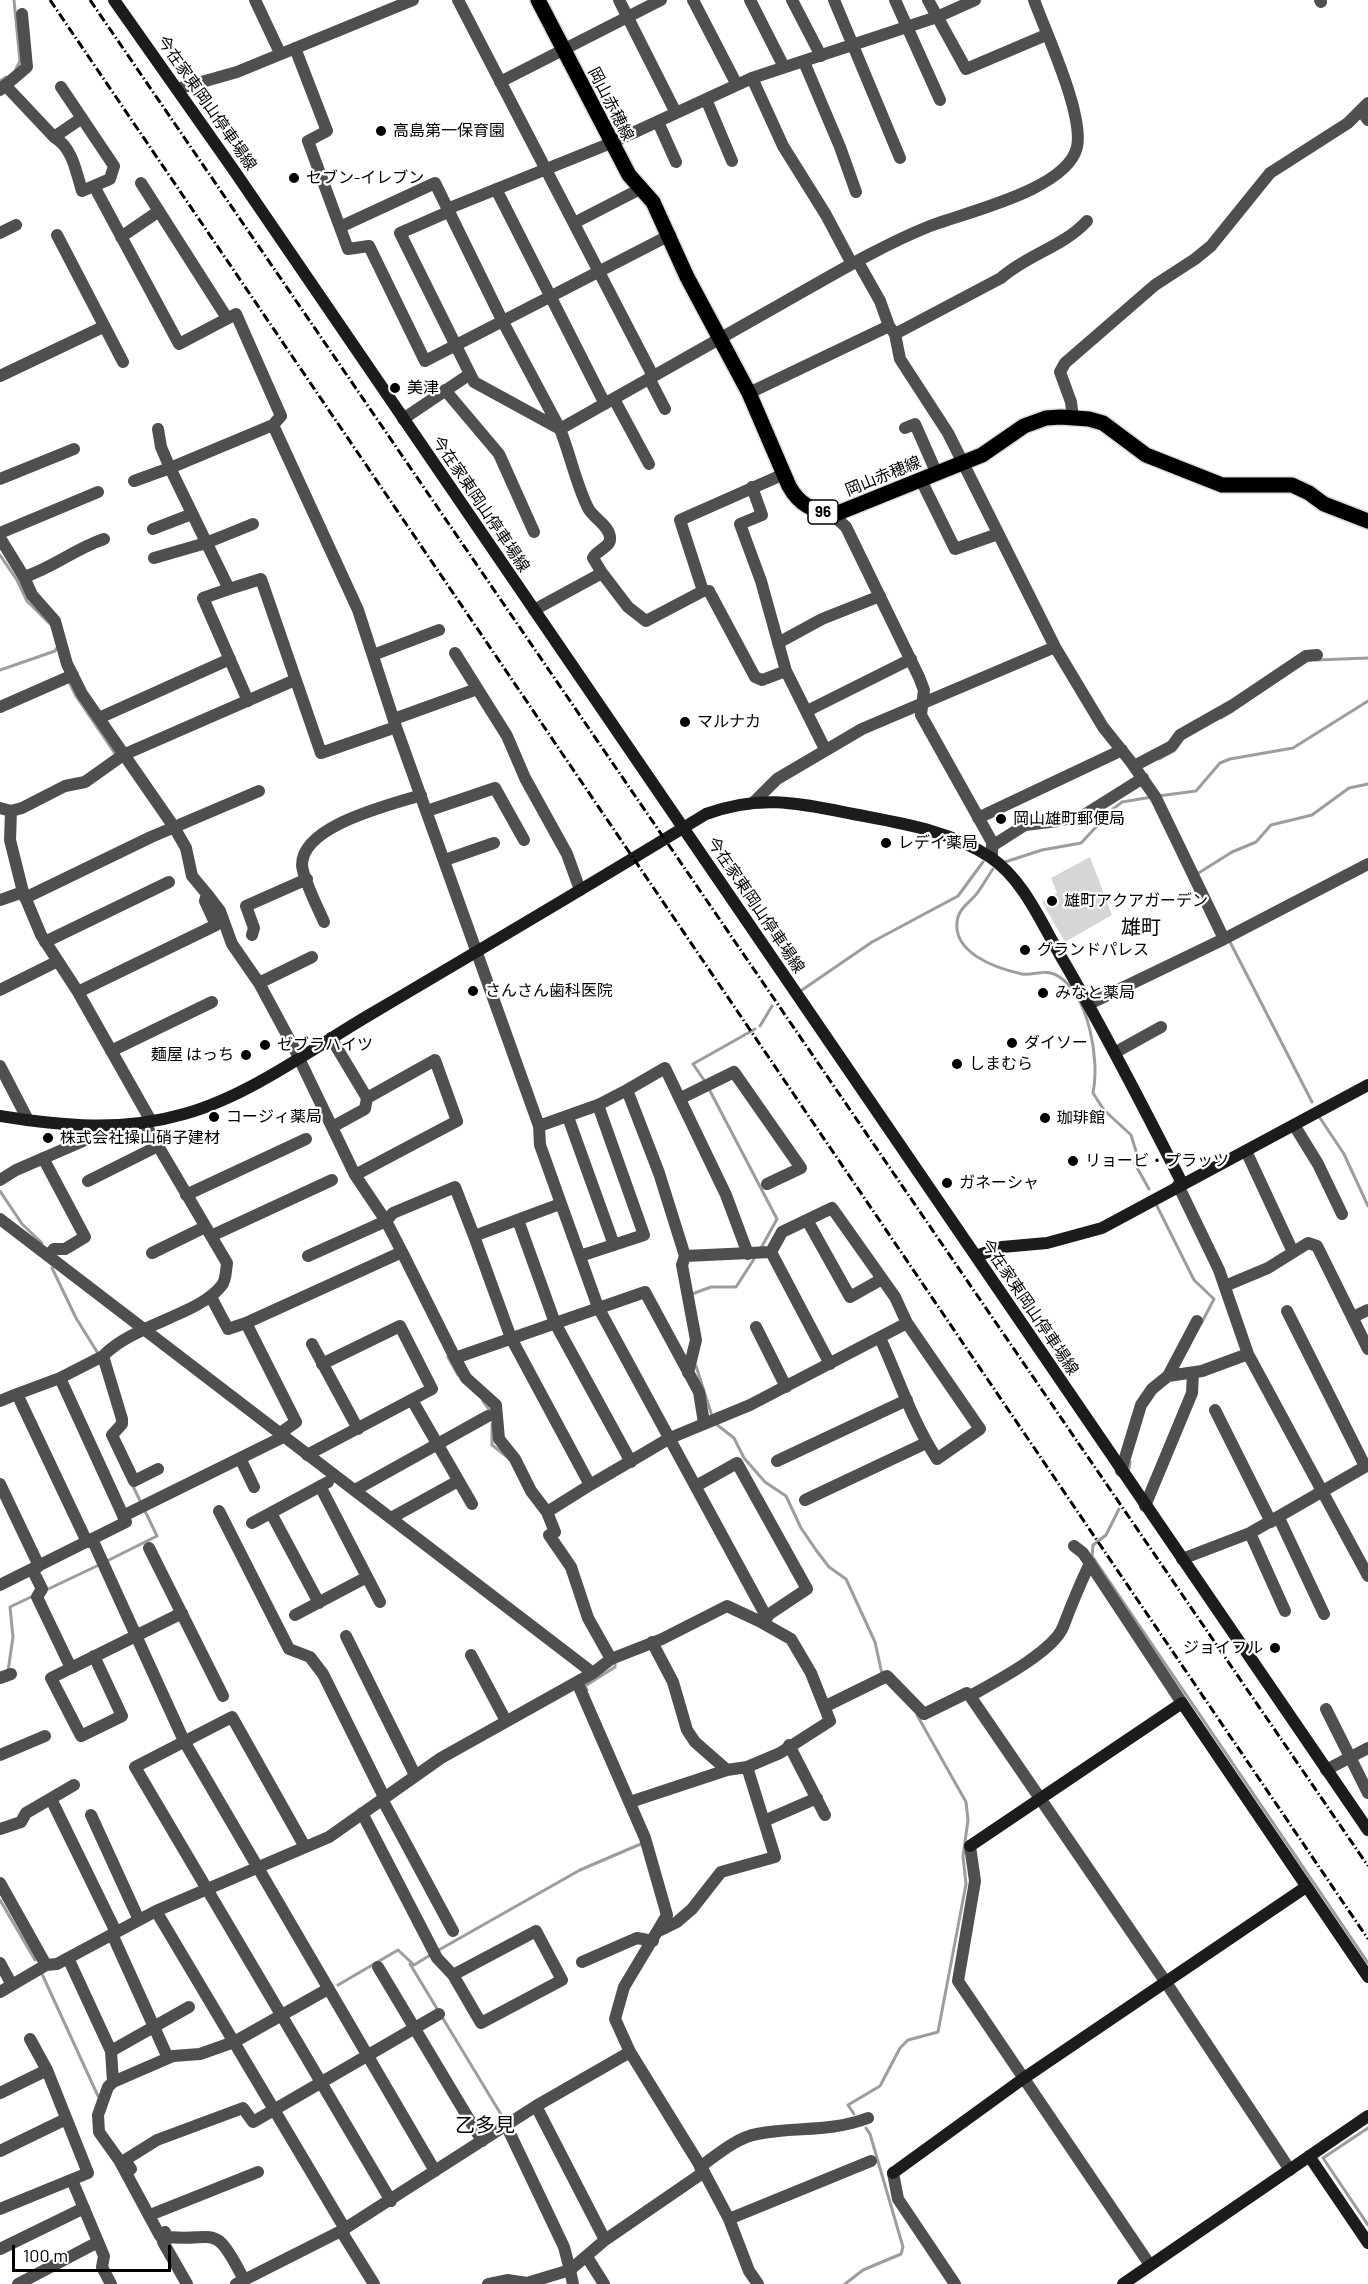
<!DOCTYPE html>
<meta charset="utf-8">
<style>
body{margin:0}
#map{position:relative;width:1368px;height:2284px;overflow:hidden;background:#fff;font-family:Barlow,sans-serif}
canvas{display:block}
.scale{position:absolute;left:12px;top:2245px;width:159px;height:27px;box-sizing:border-box;border:3px solid #000;border-top:0;padding-left:8px;font-size:18px;line-height:21px;white-space:nowrap;color:#000;-webkit-text-stroke:4px #fff;paint-order:stroke}
</style>
<div id="map">
<canvas width="1368" height="2284"></canvas>
<div class="scale">100 m</div>
</div>
<script>
const g = document.querySelector('canvas').getContext('2d');
g.lineJoin = 'round';
function paint(path, color) {
  g.fillStyle = color;
  g.fill(path, 'evenodd');
}
function trace(path, color, width, dash) {
  g.strokeStyle = color;
  g.lineWidth = width;
  g.lineCap = dash ? 'butt' : 'round';
  g.setLineDash(dash || []);
  g.stroke(path);
}
function label(font, color, halo, rows, align = 'center') {
  g.font = font + ' Barlow,"Noto Sans JP",sans-serif';
  g.lineWidth = 4.5;
  g.setLineDash([]);
  g.textBaseline = 'middle';
  g.strokeStyle = halo;
  g.fillStyle = color;
  for (const [text, x, y, turn = 0] of rows) {
    g.save();
    g.translate(x, y);
    g.rotate((+turn || 0) * Math.PI / 180);
    g.textAlign = isNaN(turn) ? turn : align;
    if (halo) g.strokeText(text, 0, 0);
    g.fillText(text, 0, 0);
    g.restore();
  }
}
paint(new Path2D(`
 M1090,857L1112,915L1065,942L1042,902L1057,893L1051,878Z`), '#d6d6d6');
trace(new Path2D(`
 M14,0L20,61L16,69
 M0,81L6,77
 M0,555L17,580L27,601L50,624
 M1316,660L1368,658
 M0,670L55,651L58,646
 M68,680L76,696L116,755
 M1221,718L1233,711
 M1159,759L1174,751
 M1158,796L1196,791L1220,763L1230,759L1293,748L1368,701
 M1005,862L1042,850L1081,843L1113,809L1122,802L1152,797
 M993,869C988,876 983,885 978,892C972,901 961,906 958,917C949,952 995,968 1022,974C1034,976 1046,968 1058,976C1089,995 1100,1060 1093,1093L1104,1110L1131,1135L1136,1151L1135,1164L1149,1189
 M1197,874L1232,852L1256,842L1271,825L1312,815L1349,788L1368,784
 M1229,940L1312,1102
 M802,990L872,942L958,896L983,862
 M760,1026L772,1006
 M706,1083L693,1064L755,1029
 M709,1089L777,1219L761,1248
 M1320,1118L1344,1154L1368,1206
 M0,1191L22,1224L42,1243
 M1157,1206L1194,1280L1214,1299L1202,1322
 M52,1268L76,1318L99,1355
 M692,1294L711,1287H736L756,1256
 M448,1357L458,1375
 M696,1366L712,1416
 M483,1401L491,1412
 M492,1424V1445L506,1456
 M716,1424L734,1438L744,1458L765,1482L786,1496L801,1528L816,1550L829,1567L846,1579L875,1642L882,1674
 M1129,1469L1130,1462
 M132,1484L141,1503
 M1119,1509L1106,1535L1093,1545L1092,1556L1368,1963
 M107,1561L157,1536L144,1509
 M44,1591L101,1564
 M8,1671L13,1637L10,1607L33,1596
 M587,1690L585,1686L615,1667V1662
 M0,1900L35,1960
 M437,1951L580,1870L643,1843
 M410,1964L505,2121
 M42,1974L98,2096
 M338,1985L398,1950L414,1965L432,1954
 M854,2114L848,2105L880,2086L900,2048L908,2040L938,2032L966,1884L963,1856L968,1820L966,1802L917,1715
 M1368,2128L1323,2158L1368,2225
 M845,2284L863,2270L901,2254L903,2247L870,2134L866,2128`), '#9d9d9d', 3);
const primary = new Path2D(`
 M538,0L629,175L653,202L687,277L749,393L789,486C800,506 812,509 833,515L982,455L1024,426L1046,418L1061,417L1089,419L1103,423L1146,455L1222,485H1292L1309,493L1324,504L1368,521`);
trace(primary, '#dbdbdb', 18);
trace(new Path2D(`
 M255,0L280,53
 M458,0L653,376
 M619,0L676,113
 M693,0L737,85
 M750,0L784,67
 M792,0L821,56
 M834,0L900,158
 M895,0L940,100
 M928,0L966,69L1046,35
 M1320,0L1321,2
 M295,48L327,131L308,141L348,249L369,246L425,361L670,235
 M804,62L840,147L856,192
 M752,78L783,146L826,215L852,264
 M500,82L661,0
 M5,85L54,137C73,148 76,172 82,191L110,179L114,166L61,87
 M177,89L237,72L413,0
 M0,90L27,67L22,14
 M706,99L732,161
 M1361,110L1368,120
 M658,122L676,162
 M54,137L82,118
 M141,183L227,318
 M94,186L179,344L236,314L281,416L273,425L170,468L229,589L261,579L321,753L396,727
 M496,189L605,404
 M447,209L611,143L752,78L937,17L975,0
 M448,212L400,233L474,382L560,429C570,454 576,484 588,508C593,518 610,526 610,538C611,547 597,550 593,558L602,573L534,610
 M574,223L642,188
 M340,227L435,183L503,322L560,429C634,387 707,346 781,304C829,277 878,247 930,226C966,212 1067,190 1077,147C1084,114 1046,33 1034,0
 M0,233L16,225
 M57,235L123,362
 M121,237L159,211
 M858,262L880,301L889,326L895,334L900,359L948,433L1055,647L1103,727L1131,762L1156,798L1224,939
 M895,334L1001,278C1028,254 1063,247 1087,221
 M0,376L103,327
 M649,378L665,409
 M445,390L499,454L534,532
 M749,393L889,326
 M614,399L649,464
 M1073,418L1071,402L1060,372L1065,363L1155,285L1195,259L1211,246L1270,173L1348,123L1368,103
 M403,419L470,374
 M273,425L358,610L396,727L539,1126L540,1145L598,1307L767,1618
 M905,428L915,424L937,474
 M0,479L74,449
 M921,480L955,549L998,534
 M134,481L170,468L161,447L158,429
 M752,487L762,515L740,524L761,581L786,671L825,749
 M833,515L846,527L919,677L924,690L921,715L992,842V858
 M153,529L192,514
 M0,533L98,492
 M0,538L24,577
 M104,539C74,549 53,568 24,577L32,595L55,621L67,664L82,694L174,827L186,848L192,876L207,894
 M154,558L206,543L253,524
 M602,573L628,607L646,621L703,591L680,520L784,474
 M229,589L203,598L248,701
 M703,591H709L755,677L762,680L786,671
 M778,643L822,619L880,596
 M455,653L507,736L525,778L567,854L580,890
 M373,655L439,630
 M0,707L73,675
 M807,711L911,659
 M99,718L230,659
 M394,719L477,689
 M1134,766L1172,746L1180,735L1233,705L1306,656L1317,655
 M754,802L777,779L862,729L1055,647
 M0,808L11,811L22,808L65,786L85,782L123,755L295,680
 M11,811L10,840L23,892
 M427,811L495,788L524,840
 M978,818L1122,750
 M992,846L1025,825L1058,821L1084,815L1143,778
 M445,860L494,843
 M25,898L151,837L259,791
 M0,900L23,892L41,935L78,992
 M324,922C318,908 303,879 302,865C302,825 391,805 421,795
 M252,935L254,928L246,906L307,879
 M45,942L169,882
 M259,983L312,957
 M0,990L58,961
 M1089,1004L1224,939L1368,864
 M331,1038L367,1098L365,1109L334,1126
 M111,1051L212,1002
 M1116,1052L1161,1027
 M0,1066L28,1120
 M627,1090L665,1068L726,1195L748,1254
 M681,1098L734,1072L801,1168L767,1184
 M568,1117L614,1245
 M151,1121L78,992L216,925L205,901L207,894L220,911L232,944L259,983L294,1048L355,1175L386,1221L308,1256
 M144,1122L227,1263C226,1270 226,1280 222,1285C201,1314 134,1324 103,1356L122,1419V1424L112,1435L134,1481L158,1469
 M1294,1125L1318,1164L1342,1214
 M539,1126L598,1105L627,1090L659,1173L685,1256L771,1252L782,1232L832,1208L895,1297L907,1323L980,1429L937,1459C912,1421 899,1379 880,1338
 M1246,1151L1293,1252
 M43,1158L85,1237L65,1249H54L48,1256
 M355,1175L457,1121L435,1060L367,1098
 M0,1180L16,1170L83,1141L86,1127
 M88,1181L158,1146
 M1178,1185L1219,1270L1248,1354L1368,1576
 M186,1195L306,1139
 M560,1204L474,1236L511,1338L590,1485L670,1438L750,1405L907,1323
 M0,1219L593,1673
 M518,1220L555,1323L631,1462
 M807,1220L850,1297L882,1279
 M211,1236L332,1180
 M402,1252L386,1221L393,1213L455,1187L474,1236
 M771,1252L830,1364
 M152,1253L205,1227
 M580,1256L644,1235L598,1105
 M685,1256L682,1265L696,1340L688,1373
 M1225,1286L1268,1268L1308,1243L1317,1246L1368,1349
 M211,1297L228,1329L246,1323L402,1252L455,1358L645,1292L699,1392L704,1423
 M1287,1311L1365,1466
 M1353,1317L1368,1310
 M246,1323L296,1422L279,1434
 M756,1327L786,1387
 M312,1344L358,1429
 M455,1358L466,1378L496,1405L499,1439L515,1459L531,1491L547,1512L590,1485
 M1168,1376L1202,1371L1248,1354
 M60,1378L103,1356
 M412,1400L472,1504
 M0,1401L17,1394
 M1215,1410L1271,1522
 M307,1455L432,1389L400,1326L322,1364
 M240,1458L254,1487
 M777,1461L907,1400
 M1121,1471L1141,1405L1152,1389L1168,1376L1197,1321
 M0,1484L39,1566
 M320,1486L380,1602
 M355,1490L488,1416
 M805,1500L926,1443
 M1145,1506L1192,1393L1193,1373
 M219,1511L289,1649L310,1657L323,1674L384,1797
 M547,1512L555,1532L549,1535L571,1567L588,1618L611,1659
 M271,1513L319,1603
 M123,1516L283,1437
 M391,1518L458,1481
 M1279,1518L1324,1614
 M252,1523L328,1482
 M1250,1533L1285,1611
 M92,1539L184,1741L435,2171
 M1074,1546L1083,1553L1182,1703
 M149,1548L223,1696
 M1182,1559L1250,1533L1368,1465
 M32,1569L42,1589L37,1597L71,1668L51,1678L81,1736L122,1716L94,1656
 M0,1585C42,1564 84,1543 126,1522L60,1378L17,1394L87,1542
 M295,1615L367,1577
 M346,1636L415,1775
 M652,1642L673,1682L687,1730L695,1742L727,1770
 M471,1655L506,1721
 M71,1668L182,1613
 M0,1678L11,1674
 M577,1682L645,1838L667,1915L624,1987L615,2019L630,2052L704,2172L729,2219L749,2271L758,2284
 M970,1696L1165,1981L1290,2170
 M826,1706L887,1676L924,1714L967,1693L970,1696C993,1683 1053,1652 1063,1627C1071,1606 1080,1584 1090,1563
 M1326,1709L1368,1793
 M789,1745L825,1815
 M0,1755L45,1736
 M1326,1770L1368,1748
 M51,1799L116,1932
 M382,1799L453,1931
 M630,1802L727,1770L747,1767L780,1753L830,1721L811,1673L791,1639L759,1621
 M362,1813L437,1958L453,1975L481,2023L562,1980L536,1931L453,1975
 M91,1815L139,1920
 M764,1821L817,1798
 M0,1829L21,1822L26,1813L74,1785
 M970,1846L975,1881L958,1981L1150,2265
 M305,1847L232,1717L135,1767L391,2201
 M0,1883L46,1965
 M156,1911L345,2229
 M661,1930L677,1922L692,1909L721,1872L775,1857L747,1767
 M112,1934L168,2058
 M68,1958L111,2051L189,2007
 M582,1962L637,1938L653,1941
 M0,1963L12,1985
 M378,1967L482,2141
 M0,1992L46,1965L57,1964L68,1958L156,1911L329,1837L441,1758L593,1673L611,1659L662,1639L727,1606L759,1621L807,1589L737,1463L696,1486
 M111,2051L113,2082
 M0,2093L47,2070
 M536,2106L605,2240
 M506,2125L564,2247L570,2270L605,2240L704,2172
 M0,2151L66,2119
 M700,2167C718,2154 736,2138 757,2134C796,2126 828,2133 868,2118
 M131,2169L125,2160L157,2140L243,2108L253,2122L439,2014
 M893,2173L898,2199L955,2284
 M72,2180L104,2256L102,2267L111,2284
 M0,2209L88,2173L47,2070L30,2039
 M155,2213L258,2172
 M729,2219L871,2161
 M341,2231L374,2284
 M165,2232L163,2242L187,2284
 M0,2249L84,2208
 M587,2257L604,2284
 M244,2280C212,2216 216,2245 160,2236L119,2160L99,2132L98,2115L108,2087L113,2082L173,2056L200,2054L234,2042L328,1989
 M18,2284L98,2242
 M236,2284L341,2231L536,2106L630,2052
 M488,2284L507,2280L527,2283L570,2270L573,2284`), '#4f4f4f', 12);
trace(new Path2D(`
 M114,0L233,169L1368,1830
 M0,1116C62,1126 122,1132 184,1114C249,1096 313,1048 371,1014C483,948 595,882 706,814C760,794 798,803 853,814C900,823 949,830 990,857C1023,879 1041,922 1060,955C1104,1030 1143,1106 1182,1183
 M976,1256L1002,1247L1047,1243L1102,1228L1368,1085
 M970,1846L1182,1703L1368,1977
 M1309,2156L1368,2243
 M893,2173L1024,2078L1306,1887
 M1123,2284L1368,2116`), '#1c1c1c', 12);
trace(primary, '#000', 15);
trace(new Path2D(`
 M50,0L1368,1939
 M90,0L1368,1866`), '#000', 3, [9, 3, 1.5, 3]);
for (const [x, y, r, color] of [
 [381,131,6,"#000"],
 [294,178,6,"#000"],
 [395,388,6,"#000"],
 [685,722,6,"#000"],
 [1001,819,6,"#000"],
 [886,843,6,"#000"],
 [1052,901,6,"#000"],
 [1025,950,6,"#000"],
 [473,991,6,"#000"],
 [1043,993,6,"#000"],
 [1012,1043,6,"#000"],
 [265,1045,6,"#000"],
 [246,1055,6,"#000"],
 [957,1064,6,"#000"],
 [214,1117,6,"#000"],
 [1045,1118,6,"#000"],
 [48,1138,6,"#000"],
 [1073,1161,6,"#000"],
 [947,1183,6,"#000"],
 [1275,1648,6,"#000"]
]) {
  const dot = new Path2D();
  dot.arc(x, y, r, 0, 2 * Math.PI);
  g.fillStyle = color;
  g.fill(dot);
  trace(dot, '#fff', 2);
}
for (const [x, y, w] of [
 [823,512,30]
]) {
  const box = new Path2D();
  box.roundRect(x - w / 2, y - 12, w, 24, 4.5);
  g.fillStyle = '#fff';
  g.fill(box);
  trace(box, '#000', 1.5);
}
label('bold 15px', '#000', null, [
 ["96",823,512]
]);
label('16px', '#000', '#fff', [
 ["今在家東岡山停車場線",207,103,55],
 ["岡山赤穂線",611,104,63],
 ["岡山赤穂線",883,476,-22],
 ["今在家東岡山停車場線",481,504,56],
 ["今在家東岡山停車場線",756,905,56],
 ["今在家東岡山停車場線",1030,1307,56]
]);
label('16px', '#000', '#fff', [
 ["高島第一保育園",393,131],
 ["セブン-イレブン",306,178],
 ["美津",407,388],
 ["マルナカ",697,722],
 ["岡山雄町郵便局",1013,819],
 ["レデイ薬局",898,843],
 ["雄町アクアガーデン",1064,901],
 ["グランドパレス",1037,950],
 ["さんさん歯科医院",485,991],
 ["みなと薬局",1055,993],
 ["ダイソー",1024,1043],
 ["ゼブラハイツ",277,1045],
 ["麺屋 はっち",234,1055,"right"],
 ["しまむら",969,1064],
 ["コージィ薬局",226,1117],
 ["珈琲館",1057,1118],
 ["株式会社操山硝子建材",60,1138],
 ["リョービ・プラッツ",1085,1161],
 ["ガネーシャ",959,1183],
 ["ジョイフル",1263,1648,"right"]
], 'left');
label('20px', '#000', '#fff', [
 ["雄町",1141,927],
 ["乙多見",485,2125]
]);
</script>
